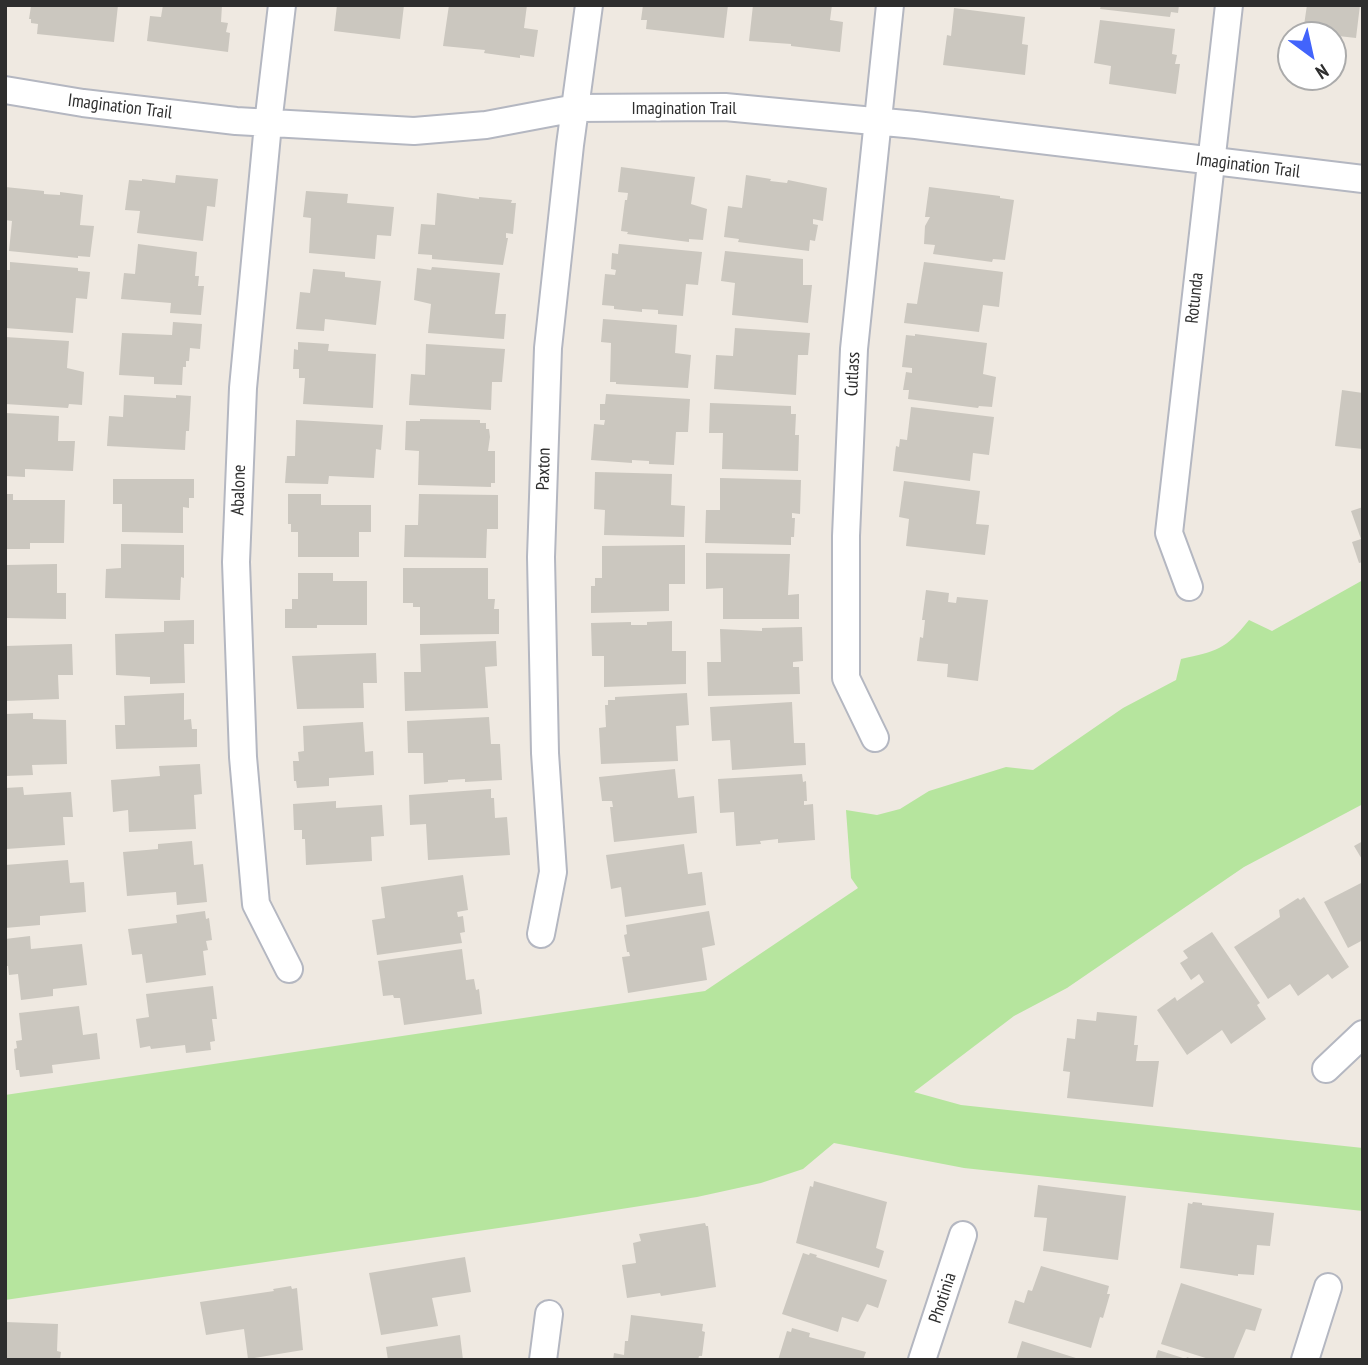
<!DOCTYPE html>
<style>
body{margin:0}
#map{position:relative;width:1368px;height:1365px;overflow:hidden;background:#efe9e1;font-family:"PT Sans Narrow",sans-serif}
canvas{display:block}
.frame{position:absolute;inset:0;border:7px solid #2e2e2e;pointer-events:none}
.north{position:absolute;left:1277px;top:21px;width:70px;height:70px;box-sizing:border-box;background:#fff;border:2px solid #ababab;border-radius:50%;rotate:147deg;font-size:19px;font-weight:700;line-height:28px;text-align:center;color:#2e2e2e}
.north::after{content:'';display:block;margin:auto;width:24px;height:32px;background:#4264fb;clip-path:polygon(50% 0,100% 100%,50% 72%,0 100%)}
</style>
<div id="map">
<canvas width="1368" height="1365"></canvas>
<div class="frame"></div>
<div class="north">N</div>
</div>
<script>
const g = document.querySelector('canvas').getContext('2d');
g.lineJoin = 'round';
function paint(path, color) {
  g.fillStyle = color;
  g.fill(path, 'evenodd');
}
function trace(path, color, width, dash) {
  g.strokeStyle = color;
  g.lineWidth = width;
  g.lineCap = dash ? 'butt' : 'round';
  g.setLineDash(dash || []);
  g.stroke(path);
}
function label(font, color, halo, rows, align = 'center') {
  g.font = font + ' "PT Sans Narrow",sans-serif';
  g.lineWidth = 5;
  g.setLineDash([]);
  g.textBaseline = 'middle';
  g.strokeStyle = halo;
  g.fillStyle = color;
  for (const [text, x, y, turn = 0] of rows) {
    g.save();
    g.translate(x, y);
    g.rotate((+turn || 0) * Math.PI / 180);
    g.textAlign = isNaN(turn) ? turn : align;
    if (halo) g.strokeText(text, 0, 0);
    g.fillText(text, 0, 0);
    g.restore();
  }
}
paint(new Path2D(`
 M1363,580V804L1244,867L1067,988L1014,1016L914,1092L961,1105L1363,1148V1211L964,1168L834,1143L803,1169L761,1183L697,1197L533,1223L5,1300V1095L705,991L858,888L851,878L846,810L877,815L900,809L929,791L1006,767L1033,770L1123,708L1176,680L1181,659C1217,651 1225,650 1249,620L1272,631Z`), '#b6e59e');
paint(new Path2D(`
 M33,5H118L114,42L37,34L38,24L31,23V19H29L31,6Z
 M163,5H222L221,22L228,23L226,32L230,33L228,52L147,41L150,16L161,17Z
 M337,5H404L400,39L334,31Z
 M449,5H527L524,28L538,30L534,57L520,55V58L484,53L485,50L443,46Z
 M643,5H728L724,38L646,29L647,20H641Z
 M753,5H832L830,20L843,22L840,52L791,46V44L749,41Z
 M1101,5H1179L1178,13L1171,12L1170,17L1100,9Z
 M1307,5H1360L1356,38L1303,32Z
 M954,8L1025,17L1022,44L1028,45L1025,75L943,65L947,35L951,36Z
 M1100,20L1175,29L1172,54L1177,55L1175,64H1180L1176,94L1109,84L1111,66L1094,63Z
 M621,167L695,177L691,204L707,209L703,240L689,239V242L627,234L628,232L621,231L625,200H627L628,193L618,192Z
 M176,175L218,179L215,207L207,206L203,241L137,233L140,211L125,210L129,180L142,181V179L175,183Z
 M746,175L771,179L770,181L787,183L788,180L827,188L823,221L813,219V224L818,225L815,241L810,240L809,251L738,242L739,239L724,237L728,206L742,208Z
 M5,187L44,191V194L60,195V192L83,195L80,225L94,226L90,257L78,256V258L9,251L12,221L5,220Z
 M929,187L1000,196V198L1014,200L1005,260L993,259L992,262L933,254L935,245L924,244L925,226L930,217H925Z
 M306,191L348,194L347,203L394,207L391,236L377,235L375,259L309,253L311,218L303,217Z
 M437,193L479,199V197L512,200L511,203H516L513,234L506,233V238H508L503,265L432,259V255L418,254L421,224L435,225Z
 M138,244L197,252L195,276H199L198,286H204L201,315L170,313L171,303L121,299L124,273L135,274Z
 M619,244L702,252L698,285L686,284L683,316L658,314V310L642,309V312L614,309V306L602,305L605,274L615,275L616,270L611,269L612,253L618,254Z
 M725,251L803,259V285H812L808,323L732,315L735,283L721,281Z
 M10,262L78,268V271L90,272L87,299L76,298L73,333L5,328V287L7,270H10Z
 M924,262L1003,272L999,307L983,305L979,332L904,323L907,303L917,304Z
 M432,267L500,273L495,314H506L504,339L428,333L431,304L414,300L417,268L431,270Z
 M313,269L345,272V277L381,281L376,325L325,319L324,331L296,329L300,292L310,293Z
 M603,319L677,325L675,353L691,355L688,388L616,384V382H610L611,343L601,342Z
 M173,322L202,324L200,349L190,348L189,361H186V367H183L182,385L154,384V377L119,375L122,333L172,335Z
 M735,328L810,333L808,355H798L796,395L714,389L716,355L733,356Z
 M915,334L987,343L983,374L996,377L992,407L979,406L978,408L908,399L909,390H903L906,372L912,373V368L902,367L906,335L915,336Z
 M5,337L69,341L67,368L84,372L82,405L69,404L68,408L5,404Z
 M298,342L329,344L328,351L376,354L373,408L303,404L305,378H299V369H293L294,349L298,350Z
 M426,344L505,349L502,382H492L491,410L409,405L411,374L425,375Z
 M1342,390L1363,393V449L1335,446Z
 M606,394L690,399L688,432H676L674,465L649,464V461L632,460V463L591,460L594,424L604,425L605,420H600V404H605Z
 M124,395L176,398V395L191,396L189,431H186L185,450L107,446L109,416L123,417Z
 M710,403L791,406V414H796L795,435H799L798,471L722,469L723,433H709Z
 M911,407L994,417L989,455L973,453L970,481L893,471L896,446L899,447L900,439L907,440Z
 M5,413L59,416L58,441H75L73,471L25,469V477L5,476Z
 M420,419L480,420V423H486V429H489L490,437L488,451H495V483H491V487L418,485L419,451L405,450L406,421H420Z
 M296,420L383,425L381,450L376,449L374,478L329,476L328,484L285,483L287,456H295Z
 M595,472L672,474L671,505L685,506L684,537L604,535L605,510L594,509Z
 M720,478L801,480L800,514L792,513V518H795L794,537H791V545L705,543L706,510H720Z
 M113,479H194V498H189V508L183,507V533L122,532V504H113Z
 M904,481L980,491L976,524L989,525L985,555L906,546L909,519L899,517Z
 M5,494H13V500H65L64,543H30V549H5Z
 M288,494H321V505H371V532H359V557H298V532H291V524H288Z
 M419,494L498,495V529H487L486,558L404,557L405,525H418Z
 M1363,507V562L1359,563L1352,542L1361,539L1351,511Z
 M121,544L184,545V578L181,577L180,600L105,598L106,569L121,568Z
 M685,545V584H669V611L591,613V586H595V578H602V546Z
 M706,553L790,554L788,595L799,594V619H723V588L706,589Z
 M57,564V593H66V619L5,618V565Z
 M403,568H488V599H495L494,609H499V634L420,635V607H413V603H403Z
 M298,573H333V581H367V625H317V628H285V609H292V599H298Z
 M926,590L949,593L948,602L956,603L957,597L988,600L978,681L947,677L948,664L917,661L920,637L923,638L925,620H922Z
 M194,620V644H184L185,683L150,684V677L116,675L115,634L164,632V621Z
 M672,621V651H686V684L604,687V656H592L591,623L631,622V625H647V622Z
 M802,627L803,661L793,662V667H799L800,694L708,696L707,662H721L720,629L762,631V628Z
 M496,641L497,666L485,667L488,708L405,711L404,672H421L420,644Z
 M72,644L73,675H58L59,699L5,701V646Z
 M376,653L377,683H363L364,708L297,709L292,656Z
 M184,693V720L191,719L192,729H197V747L116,749L115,725H125L124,696Z
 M687,693L689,725L676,726L678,761L601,764L599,728L606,727L605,705H608V700H615V697Z
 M792,702L794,743H805L806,765L732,770L730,740L712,741L710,707Z
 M33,713V719L66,720L67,764L32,765L33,775L5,776V714Z
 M489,717L491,744H500L502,780L465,782V779L448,780V782L424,784L423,753H408L407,721Z
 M363,722L365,752L373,751L374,775L329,778V786L297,788L296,781H294L293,761H299L298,752L304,751L303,726Z
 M200,764L202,794L194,795L196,829L129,832L128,810L113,812L111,780L160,776L159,766Z
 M675,769L678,798L694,796L697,833L614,842L610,807H613L612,801H602L599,777Z
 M802,774L803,782L806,781L807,801H804V805L813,804L815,840L778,843V839L760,841L761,844L736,846L734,812L720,813L718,779Z
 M23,787L24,795L71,792L73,817H63L65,845L6,849L5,788Z
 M491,789V798H494L495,818L507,817L510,855L428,860L426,824L410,825L409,795Z
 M336,801V808L382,805L384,836L371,837L372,861L306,865L305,839H302V830H294L293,804Z
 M192,841L194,865L203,864L207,902L177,905L176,892L127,896L123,852L158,849V844Z
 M1363,841V861L1354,846Z
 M684,844L688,874L702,872L706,905L625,917L621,887L611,889L606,855Z
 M68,860L70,883L84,882L86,912L40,916V925L5,928V865Z
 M463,875L468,910L457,912L458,917L463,916L465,932L460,933L462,943L377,955L372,920L385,918L381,887Z
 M1363,882V940L1348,948L1324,902Z
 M1304,897L1349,967L1332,979L1328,974L1298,996L1290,984L1268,999L1234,947L1280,917L1279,910L1298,898L1300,900Z
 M205,911L206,919L209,918L212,940L206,941L208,950L203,951L206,975L146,983L142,954L132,955L128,929L177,923L176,915Z
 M709,911L715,945L702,948L707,980L628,993L622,957L630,956L629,952H627L624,935L627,934L626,925Z
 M1212,932L1260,1003L1257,1005L1266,1019L1231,1044L1222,1030L1187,1055L1157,1010L1175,997L1177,1001L1204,982L1199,974L1191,980L1180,963L1188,958L1183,951Z
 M30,936L31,949L82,944L87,985L53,989V996L21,1000L18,974L9,975L8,966H5V939Z
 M462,949L466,980L474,979L476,990L479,989L482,1014L404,1025L400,998H394L393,995L383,996L378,961Z
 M213,986L217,1019H212L215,1041L210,1042L211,1050L186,1053L185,1045L151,1049L150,1046L140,1048L136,1019L149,1017L146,994Z
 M79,1006L83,1035L97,1033L100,1059L52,1065L53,1073L20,1077L19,1070H16L14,1049L17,1048L16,1041L22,1040L19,1013Z
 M1097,1012L1137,1016L1134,1045H1138L1136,1061H1159L1153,1107L1067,1098L1070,1072L1063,1071L1067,1038L1075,1039L1077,1019L1096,1021Z
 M814,1181L887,1202L876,1248L884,1251L879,1268L796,1243L810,1186L813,1187Z
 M1038,1185L1126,1196L1118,1260L1043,1251L1047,1218L1034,1217Z
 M1193,1202L1202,1203V1205L1274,1213L1270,1246L1257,1245L1254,1275L1238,1274V1276L1180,1268L1188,1203L1192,1204Z
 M705,1223L706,1226H708L716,1287L661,1296L660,1293L627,1298L622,1265L636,1263L633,1243L641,1241L639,1234Z
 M803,1253L809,1255L810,1253L817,1255L816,1257L887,1280L878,1308L867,1304L858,1322L842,1317L838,1332L782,1314Z
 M465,1257L471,1292L432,1298L438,1326L381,1335L369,1273Z
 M1041,1266L1109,1286L1107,1294H1110L1103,1318L1100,1317L1091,1348L1008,1323L1015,1300L1024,1303L1028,1290L1032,1291Z
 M1181,1283L1262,1309L1255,1331L1246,1329L1233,1360H1212L1161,1344Z
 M291,1286L292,1289L297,1288L303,1350L248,1359L244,1329L206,1335L200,1302L274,1291L273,1289Z
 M631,1315L703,1324L702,1331L705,1332L702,1356H699L698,1360H613L614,1353L624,1355L625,1341H628Z
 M5,1322L58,1324L57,1351L61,1352L60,1360H5Z
 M792,1328L810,1333L809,1337L866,1352L863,1360H778L787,1331L791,1332Z
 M460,1335L463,1360H388L386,1347Z
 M1022,1341L1079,1359V1360H1016Z
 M1158,1350L1186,1359L1187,1357L1194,1360H1155Z`), '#cbc7bf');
const minor = new Path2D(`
 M282,5L268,124L243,388L236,562L243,757L256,904L289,969
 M5,90L83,103L236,121L414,131L486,125L576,108L725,107L916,125L1363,179
 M1189,587L1169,533L1229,5
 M875,738L846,678V536L854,349L890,5
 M541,934L553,872L545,753L541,557L548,348L570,145L589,5
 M1326,1069L1363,1034
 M543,1360L549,1314
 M922,1360L963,1235
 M1305,1360L1328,1287`);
trace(minor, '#b4b7c1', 30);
trace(minor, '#fff', 26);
label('18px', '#2e2e2e', '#fff', [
 ["Imagination Trail",120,107,7],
 ["Imagination Trail",684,109],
 ["Imagination Trail",1248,166,7],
 ["Rotunda",1195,298,-84],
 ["Cutlass",853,374,-87],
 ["Paxton",544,469,-88],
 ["Abalone",239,490,-88],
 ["Photinia",943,1298,-72]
]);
</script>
